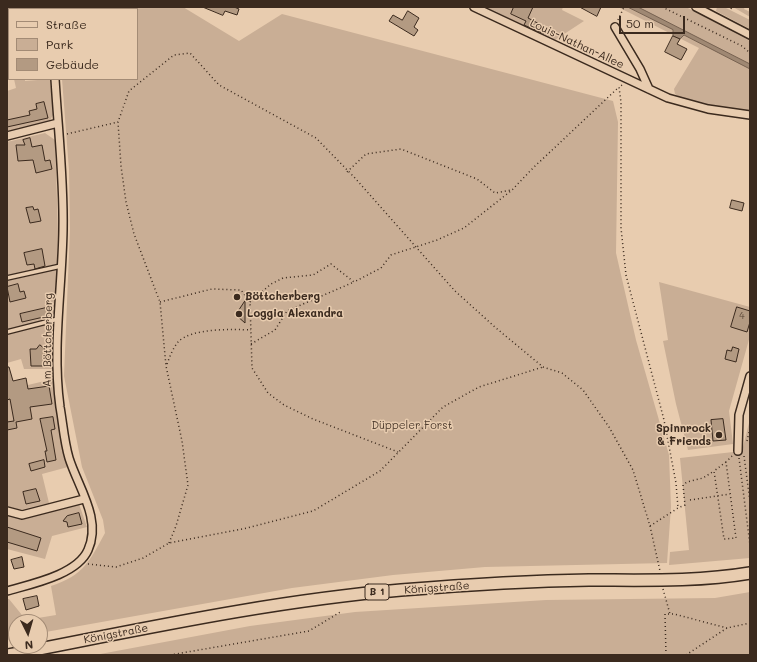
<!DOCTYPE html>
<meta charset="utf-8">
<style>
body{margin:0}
#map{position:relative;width:757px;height:662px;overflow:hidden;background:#e8ccaf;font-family:Mali,sans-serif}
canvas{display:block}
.frame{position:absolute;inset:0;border:8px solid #3b2a1e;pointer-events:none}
.legend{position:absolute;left:8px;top:8px;width:130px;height:72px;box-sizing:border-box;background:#e8ccaf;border:1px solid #a38b75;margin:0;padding:5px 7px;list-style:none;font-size:12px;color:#3b2a1e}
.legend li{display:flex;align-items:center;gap:8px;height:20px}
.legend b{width:20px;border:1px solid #a38b75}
.north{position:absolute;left:8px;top:614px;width:40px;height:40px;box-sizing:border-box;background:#e8ccaf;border:1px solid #a38b75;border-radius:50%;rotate:175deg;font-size:11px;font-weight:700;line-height:16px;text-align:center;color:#3b2a1e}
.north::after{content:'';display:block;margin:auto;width:14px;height:18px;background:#3b2a1e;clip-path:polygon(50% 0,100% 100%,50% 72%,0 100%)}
.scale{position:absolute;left:619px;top:16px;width:66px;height:18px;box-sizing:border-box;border:2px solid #3b2a1e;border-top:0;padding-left:5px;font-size:12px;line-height:14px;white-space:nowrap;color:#3b2a1e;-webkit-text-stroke:3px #e8ccaf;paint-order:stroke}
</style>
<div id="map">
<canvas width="757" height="662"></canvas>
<div class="frame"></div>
<ul class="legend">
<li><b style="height:5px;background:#e8ccaf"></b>Straße</li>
<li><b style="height:11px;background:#c9ae95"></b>Park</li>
<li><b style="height:11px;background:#b39a82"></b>Gebäude</li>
</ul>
<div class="north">N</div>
<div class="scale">50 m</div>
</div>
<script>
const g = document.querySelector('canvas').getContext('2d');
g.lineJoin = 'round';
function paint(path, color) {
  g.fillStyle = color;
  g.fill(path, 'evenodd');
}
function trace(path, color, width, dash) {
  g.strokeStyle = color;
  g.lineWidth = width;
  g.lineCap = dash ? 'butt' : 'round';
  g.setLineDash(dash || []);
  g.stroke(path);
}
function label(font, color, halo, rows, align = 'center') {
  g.font = font + ' Mali,sans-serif';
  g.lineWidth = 3;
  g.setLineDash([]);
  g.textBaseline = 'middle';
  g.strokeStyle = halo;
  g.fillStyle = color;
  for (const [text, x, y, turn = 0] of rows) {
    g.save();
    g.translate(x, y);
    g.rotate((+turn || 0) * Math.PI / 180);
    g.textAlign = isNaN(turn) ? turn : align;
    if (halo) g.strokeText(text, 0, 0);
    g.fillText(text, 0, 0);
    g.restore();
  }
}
paint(new Path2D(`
 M11,7L50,9H10Z
 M117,7H183L239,41L282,14L613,101L618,122L616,253L636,340L669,455L671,507L667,563L485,567L393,575L292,588L40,633V622H16V638L7,640V599H9L26,620L56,615L51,586C84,575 89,562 105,533L103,520L82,467L64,376L70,229L69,170L62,79H137V9H110Z
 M485,7H563L562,10L584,21L555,40Z
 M618,7H686L750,41V111C729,109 692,107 675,94L674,89L699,48Z
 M717,7H724L750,20V29L716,11Z
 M733,7H745L744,9L750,12V17Z
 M14,79H25V81L50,79L53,115L49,122L7,132V91L16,88Z
 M45,133L55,140L58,231L57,264L7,276V142Z
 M57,269L53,324V369H24L21,359L7,363V281Z
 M659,282L750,307V336L729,411L733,444L688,450L676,404L663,341L668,340Z
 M53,379L61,438L68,467L42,474L49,503L20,510L7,506V390Z
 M750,419V558L669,565L670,552L689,550L680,458L742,451Z
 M79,504L87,527L52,536L45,559L7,549V515L24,518Z
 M750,592V655H95L250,626L355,612L546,600L715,598Z`), '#c9ae95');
const water = new Path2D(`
 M628,7H638L750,64V69L684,35L680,39L673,36V30Z`);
paint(water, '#9f8873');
trace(water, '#776251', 1);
const building = new Path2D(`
 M203,7H234L239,9L237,15L225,11L223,15Z
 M514,7H533L528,18L547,28L544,34L524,25L526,21L511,14Z
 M580,7H601L597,16Z
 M408,11L419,18L414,27L418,30L414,36L389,21L393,15L402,20Z
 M673,36L680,39L677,44L687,49L681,60L665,52Z
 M44,102L48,118L7,127V120L30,115L29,111L37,109L36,104Z
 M30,138L32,147L42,145L45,161L50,160L52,169L36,173L33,160L18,161L16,145H25L23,140Z
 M732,200L744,203L742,211L730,208Z
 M33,207L34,210L38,209L41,221L30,223L26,208Z
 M42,249L45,266L35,269L34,264L27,265L24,253Z
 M18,284L20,292L24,291L26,298L10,302L7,287Z
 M245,301V323L236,315Z
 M737,307L750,311V322L747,332L731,327Z
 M46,308L48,316L22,322L20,314Z
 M40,345L45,349V354H48L49,360H46V366H31L30,349H36Z
 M733,347L739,349L736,362L725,359L727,350L731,351Z
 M7,367H9L13,381L26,378L28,389L49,386L52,404L30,407L32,419L16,422L17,428L7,430V422L14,421L10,399L7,400Z
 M53,417L55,429L51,430L56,460L47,462L45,451H47L40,419Z
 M723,419L726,440L713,441L711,420Z
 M44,460L45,467L31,471L29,464Z
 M36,489L40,501L26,504L23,492Z
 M79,513L82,524L68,527L67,522L63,521L67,516Z
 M7,527L41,538L37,551L7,542Z
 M22,557L24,567L14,569L11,560Z
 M37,596L39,606L26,610L23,599Z`);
paint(building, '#b39a82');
trace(building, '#3b2a1e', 1);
const service = new Path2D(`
 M7,278L61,266
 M7,332L58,319`);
const minor = new Path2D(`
 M82,7L93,9
 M474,7L668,98L708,109L750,115
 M696,7L750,35
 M615,27L640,69L649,89
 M7,39L9,38
 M7,136L58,123
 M738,451L739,415L750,376
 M7,511L22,515L84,499
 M7,591C31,584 77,575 88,550C102,519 78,487 69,458C64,441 63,424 60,407C52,348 62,289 63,230C64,179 58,129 55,79`);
const primary = new Path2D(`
 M8,655C138,630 269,601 401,590C464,585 526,581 589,580C643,580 697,582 750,573`);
trace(service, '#3b2a1e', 6);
trace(minor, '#3b2a1e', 10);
trace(primary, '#3b2a1e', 14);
trace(new Path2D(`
 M662,7L742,46L750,53
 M731,9L732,7
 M618,20L624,7
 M622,85L619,87L621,102V228L626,275L664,420L676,483L678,508
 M67,134L118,122
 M347,172L366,154L401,149L477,179L495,193L511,190
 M160,302L212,289L241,290L250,302L252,368L268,393L284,405L313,419L398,452
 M250,302L271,284L283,278L313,275L331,264L354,282L381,268L391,255L437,240L464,228L512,190L533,168L619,87
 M251,344L275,330L287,311L354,282
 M167,364C170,356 173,348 178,342C191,328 233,329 251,330
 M747,441L750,428
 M744,456L750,502
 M739,458L750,545
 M726,462L714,471L724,539L736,538L726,462L732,456
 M690,500L730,494
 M650,526L678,508L685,505L683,485L687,482L703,478L714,471
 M169,543L176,526L188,485L182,441L166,366L160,302L134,234L126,202L121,166L118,122L129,91L174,55L190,53L219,85L316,138L354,177L455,291L496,328L543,367L562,373L583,390L609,427L633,470L650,526L660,571
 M88,564L116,567L143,558L169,543L247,528L313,511L380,471L443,407L479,387L543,367
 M663,589L670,614
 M170,655L309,631L342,611
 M666,655L665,614H674L727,628
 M686,655L727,628L750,623`), '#3b2a1e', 1.5, [1, 3]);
trace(service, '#e8ccaf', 3.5);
trace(minor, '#e8ccaf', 7);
trace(primary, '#e8ccaf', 11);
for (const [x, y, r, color] of [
 [237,297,4,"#3b2a1e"],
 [239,314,4,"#3b2a1e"],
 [719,435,4,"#3b2a1e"]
]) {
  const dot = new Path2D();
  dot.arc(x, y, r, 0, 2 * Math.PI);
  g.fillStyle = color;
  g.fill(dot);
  trace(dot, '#e8ccaf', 1.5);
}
label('9px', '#594637', null, [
 ["4",742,316]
]);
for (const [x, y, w] of [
 [377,592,24]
]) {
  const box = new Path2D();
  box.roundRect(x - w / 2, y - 8, w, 16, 3);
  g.fillStyle = '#e8ccaf';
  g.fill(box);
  trace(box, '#3b2a1e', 1);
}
label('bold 10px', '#3b2a1e', null, [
 ["B 1",377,592]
]);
label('11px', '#3b2a1e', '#e8ccaf', [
 ["Louis-Nathan-Allee",577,44,25],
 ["Am Böttcherberg",48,340,-89],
 ["Königstraße",437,588,-4],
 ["Königstraße",116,634,-11]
]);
label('bold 11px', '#3b2a1e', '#e8ccaf', [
 ["Böttcherberg",245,297],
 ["Loggia Alexandra",247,314],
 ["Spinnrock",711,429,"right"],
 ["& Friends",711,442,"right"]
], 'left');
label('11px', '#503e30', '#e8ccaf', [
 ["Düppeler Forst",412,426]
]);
</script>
